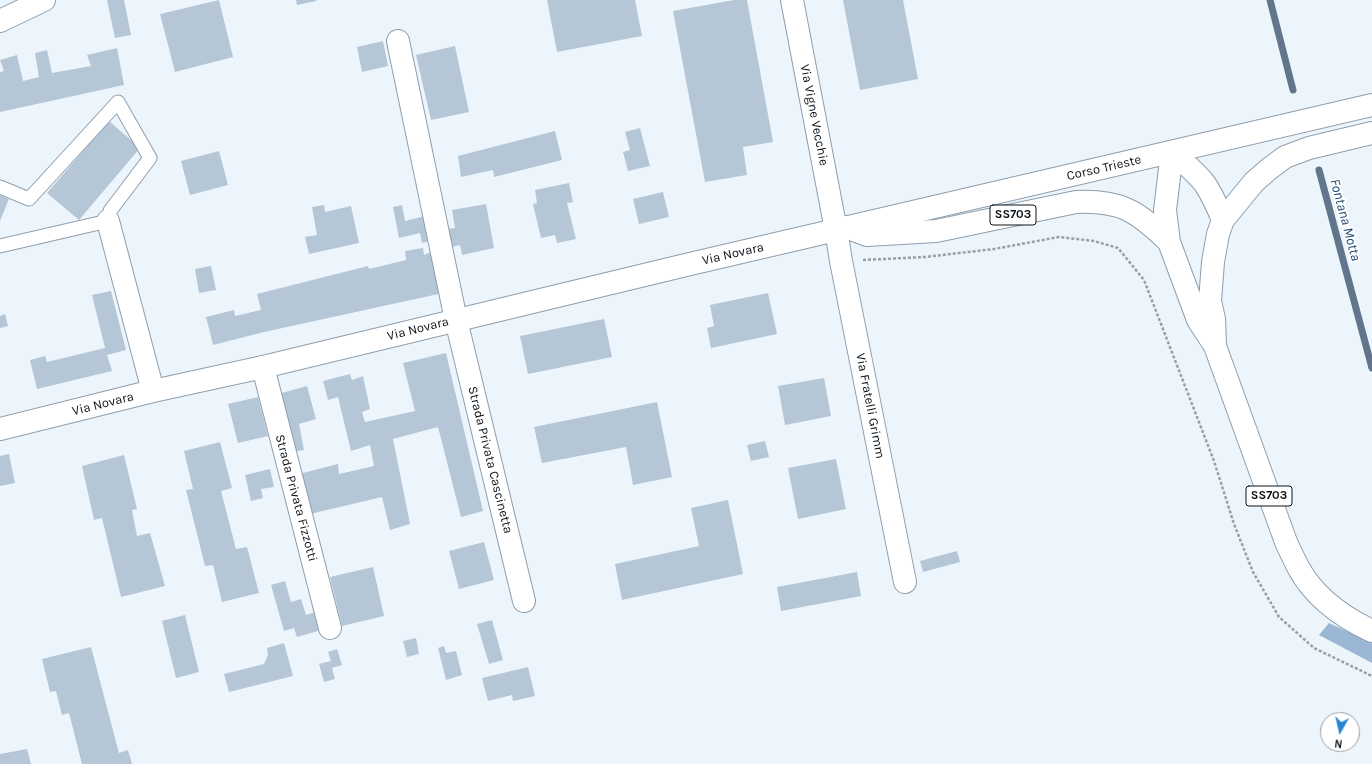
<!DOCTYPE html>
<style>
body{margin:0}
#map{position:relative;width:1372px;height:764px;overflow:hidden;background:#edf5fc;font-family:Karla,sans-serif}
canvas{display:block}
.north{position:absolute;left:1320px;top:712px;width:40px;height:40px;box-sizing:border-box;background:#fff;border:1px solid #9ea0a3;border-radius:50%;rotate:188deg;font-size:11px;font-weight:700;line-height:16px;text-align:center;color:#0c1218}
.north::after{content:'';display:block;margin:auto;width:14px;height:18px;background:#2884d1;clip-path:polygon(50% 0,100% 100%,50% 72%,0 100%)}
</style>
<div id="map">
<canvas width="1372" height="764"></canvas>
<div class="north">N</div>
</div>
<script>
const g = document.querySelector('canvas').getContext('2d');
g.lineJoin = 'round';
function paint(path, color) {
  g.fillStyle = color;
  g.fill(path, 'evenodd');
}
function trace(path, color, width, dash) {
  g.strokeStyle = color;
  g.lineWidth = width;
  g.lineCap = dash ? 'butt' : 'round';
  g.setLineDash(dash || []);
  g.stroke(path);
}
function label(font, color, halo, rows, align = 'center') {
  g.font = font + ' Karla,sans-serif';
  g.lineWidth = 4;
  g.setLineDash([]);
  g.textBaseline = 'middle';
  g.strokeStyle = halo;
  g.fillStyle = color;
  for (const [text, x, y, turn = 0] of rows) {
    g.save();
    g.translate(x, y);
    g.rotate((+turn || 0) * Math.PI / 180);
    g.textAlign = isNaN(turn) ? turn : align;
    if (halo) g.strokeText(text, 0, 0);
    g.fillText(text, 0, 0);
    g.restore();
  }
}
paint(new Path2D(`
 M1329,623L1372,643V663L1319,635Z`), '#9bb7d3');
trace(new Path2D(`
 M1270,0L1293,90
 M1319,170L1372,368`), '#61768c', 7);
paint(new Path2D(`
 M107,0H124L131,35L115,38Z
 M219,0L233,57L175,72L160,14Z
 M296,0H316V1L297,5Z
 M547,0H635L642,36L557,52Z
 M734,0H747L773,142L743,147L747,175L705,182L673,11Z
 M843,0H903L918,79L860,90Z
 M383,41L388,66L362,72L357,47Z
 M455,46L469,112L431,120L416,55Z
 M117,48L124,85L0,112V72L4,71L0,60L17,55L23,81L39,77L35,53L47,50L52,73L91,66L87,55Z
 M109,121L140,148L79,220L47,193Z
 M640,128L650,166L628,171L623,152L630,150L625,132Z
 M555,131L562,160L494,177L493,170L461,177L458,156Z
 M219,151L228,185L190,195L181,161Z
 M569,183L573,202L567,203L576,239L557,243L555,235L541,238L533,204L537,203L535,190Z
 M663,192L669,217L639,224L633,199Z
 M0,195L9,199L0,221Z
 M486,204L494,248L462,255L460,245L452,247L448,229L455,228L452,210Z
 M324,205L325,212L351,206L359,243L309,254L305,237L317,235L312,207Z
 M402,205L405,221L425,216L430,241L422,243L420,233L399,238L393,207Z
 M423,248L424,255L433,251L443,293L264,332L213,345L206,317L234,310L235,316L261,310L257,294L368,266L369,269L406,260L405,251Z
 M211,266L216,290L199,293L195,269Z
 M111,291L126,350L107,355L112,371L37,389L30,360L45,356L47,362L105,348L92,295Z
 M768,293L777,334L711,348L707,328L714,326L710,305Z
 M5,314L8,326L0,328V316Z
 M604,319L612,357L528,374L520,336Z
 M446,353L483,511L461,517L438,427L393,439L410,524L390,530L382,497L310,514L299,474L338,464L339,474L374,466L370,445L351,451L338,397L328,400L323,381L350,374L352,380L363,376L370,409L362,412L365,422L415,411L403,363Z
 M824,378L831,416L785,425L778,386Z
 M307,386L316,419L299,424L304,450L294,452L278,394Z
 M258,397L268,436L238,443L228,404Z
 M657,402L672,477L633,485L626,447L542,463L534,427Z
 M765,441L769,457L751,461L747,445Z
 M220,442L232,488L221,491L236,549L247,547L259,593L222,602L213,565L205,566L186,490L193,489L184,451Z
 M9,454L15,483L0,486V456Z
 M124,455L137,509L132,510L137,536L150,533L165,586L121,597L102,518L94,520L82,466Z
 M836,459L846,509L798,519L788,468Z
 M270,469L274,487L261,489L263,498L251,501L245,475Z
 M728,500L743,574L622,600L615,564L699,546L691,508Z
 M484,542L494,580L459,589L449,551Z
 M957,551L960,562L923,572L920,561Z
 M373,567L384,616L342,626L330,577Z
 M857,572L861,596L781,611L777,587Z
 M285,581L291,602L301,599L306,615L319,611L325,629L297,637L294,628L284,631L271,585Z
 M185,615L199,672L176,678L162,621Z
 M492,620L503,660L489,664L477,624Z
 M416,638L419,654L407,657L403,641Z
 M284,643L293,676L229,692L224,674L264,664L268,655L267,648Z
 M444,646L446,653L456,651L462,675L446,680L438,648Z
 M91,647L119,753L128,750L132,764H82L69,713L62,715L56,691L50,692L42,659Z
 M337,649L342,665L332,668L335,679L324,682L319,664L331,661L328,652Z
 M528,667L535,696L513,701L512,695L488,701L482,678Z
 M27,749L31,764H0V754Z`), '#b5c6d7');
const service = new Path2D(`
 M0,187L29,199L118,102L150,158L110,211L108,221L0,246`);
const minor = new Path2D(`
 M792,0L836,230L841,261L905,582
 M0,21L44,0
 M398,41L456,320L524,601
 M108,221L153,391
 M263,367L330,628`);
const secondary = new Path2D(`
 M0,429L153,391L263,367L690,264L1372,105`);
const trunk = new Path2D(`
 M1172,152L1165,210L1169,242L1198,320L1215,346L1286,542C1290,551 1294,559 1298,567C1314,597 1342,617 1372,631
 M1172,152C1183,162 1196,172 1205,184C1213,196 1218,208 1223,220
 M846,227L867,235L936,231L1076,202C1121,200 1137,211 1169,242
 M1215,344L1214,319L1210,301L1213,262L1218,234L1223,220L1254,182L1269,169L1285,157L1309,148L1372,133`);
trace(service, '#8d9eae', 15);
trace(minor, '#8d9eae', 24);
trace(secondary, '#8d9eae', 24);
trace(trunk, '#8d9eae', 24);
trace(new Path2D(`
 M863,260L925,257L994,249L1059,237L1094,241L1118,248L1144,280L1214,461L1234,524L1253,572L1279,617L1314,648L1372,676`), '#989fa5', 2.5, [3, 2]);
trace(service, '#fff', 13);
trace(minor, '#fff', 22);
trace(secondary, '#fff', 22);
trace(trunk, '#fff', 22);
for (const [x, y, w] of [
 [1013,215,46],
 [1269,496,46]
]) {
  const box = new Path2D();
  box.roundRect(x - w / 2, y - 10, w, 20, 3);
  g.fillStyle = '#fff';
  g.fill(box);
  trace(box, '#0c1218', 1);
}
label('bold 12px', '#0c1218', null, [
 ["SS703",1013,215],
 ["SS703",1269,496]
]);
label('13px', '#0c1218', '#fff', [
 ["Via Vigne Vecchie",814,115,79],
 ["Corso Trieste",1104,168,-13],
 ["Via Novara",733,254,-13],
 ["Via Novara",418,329,-14],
 ["Via Novara",103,404,-14],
 ["Via Fratelli Grimm",870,406,79],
 ["Strada Privata Cascinetta",490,460,76],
 ["Strada Privata Fizzotti",296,498,75]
]);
label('italic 14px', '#214b72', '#fff', [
 ["Fontana Motta",1345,220,75]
]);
</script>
